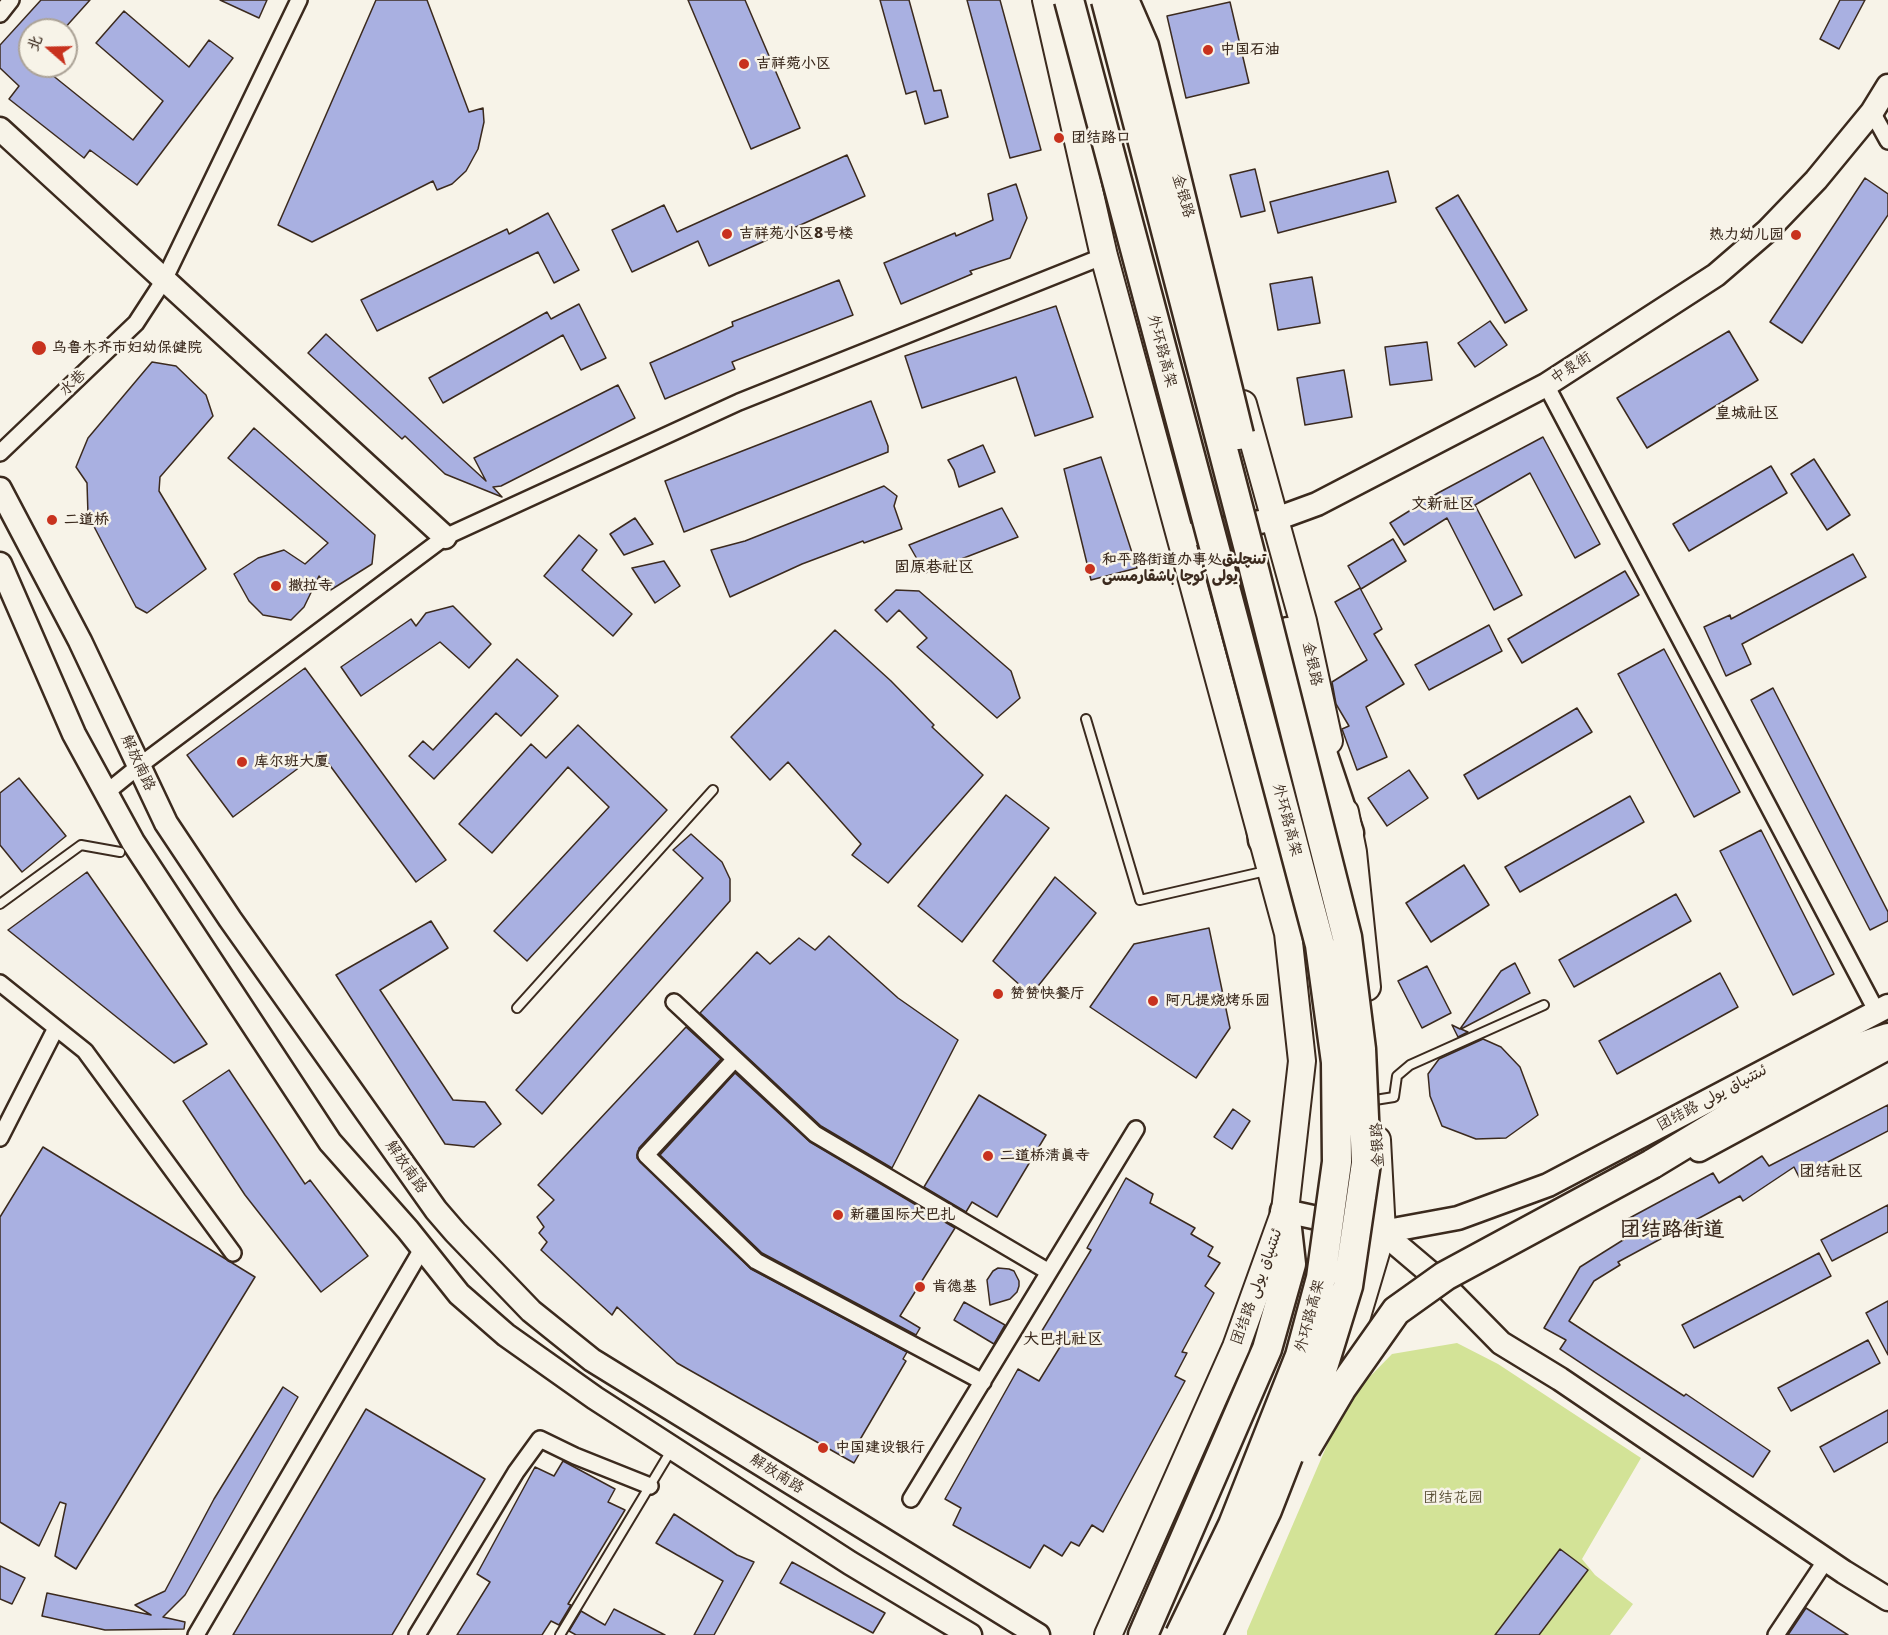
<!DOCTYPE html>
<meta charset="utf-8">
<style>
body{margin:0}
#map{position:relative;width:1888px;height:1635px;overflow:hidden;background:#f7f3e8;font-family:"Playpen Sans","LXGW WenKai TC",sans-serif}
canvas{display:block}
.north{position:absolute;left:18px;top:18px;width:60px;height:60px;box-sizing:border-box;background:#f7f3e8;border:2px solid #aca397;border-radius:50%;rotate:290deg;font-size:16px;font-weight:700;line-height:24px;text-align:center;color:#3b2a1e}
.north::after{content:'';display:block;margin:auto;width:21px;height:27px;background:#c8321e;clip-path:polygon(50% 0,100% 100%,50% 72%,0 100%)}
</style>
<div id="map">
<canvas width="1888" height="1635"></canvas>
<div class="north">北</div>
</div>
<script>
const g = document.querySelector('canvas').getContext('2d');
g.lineJoin = 'round';
function paint(path, color) {
  g.fillStyle = color;
  g.fill(path, 'evenodd');
}
function trace(path, color, width, dash) {
  g.strokeStyle = color;
  g.lineWidth = width;
  g.lineCap = dash ? 'butt' : 'round';
  g.setLineDash(dash || []);
  g.stroke(path);
}
function label(font, color, halo, rows, align = 'center') {
  g.font = font + ' "Playpen Sans","Playpen Sans Arabic","LXGW WenKai TC",sans-serif';
  g.lineWidth = 5;
  g.setLineDash([]);
  g.textBaseline = 'middle';
  g.strokeStyle = halo;
  g.fillStyle = color;
  for (const [text, x, y, turn = 0] of rows) {
    g.save();
    g.translate(x, y);
    g.rotate((+turn || 0) * Math.PI / 180);
    g.textAlign = isNaN(turn) ? turn : align;
    if (halo) g.strokeText(text, 0, 0);
    g.fillText(text, 0, 0);
    g.restore();
  }
}
paint(new Path2D(`
 M1457,1343L1498,1364L1641,1458L1582,1559L1595,1575L1633,1604L1610,1635H1247V1631L1346,1401L1392,1354Z`), '#d3e397');
const building = new Path2D(`
 M41,0H90L63,30H30V66H41L133,140L163,101L96,43L124,11L189,67L209,40L233,58L137,185L90,150L84,158L9,99L19,86L0,68V45Z
 M220,0H267L259,18Z
 M376,0H427L469,112L483,108L484,122L478,149L466,171L452,184L437,190L433,181L312,242L278,225Z
 M688,0H745L800,128L751,149Z
 M880,0H909L934,91L941,90L948,117L925,124L916,91L906,94Z
 M967,0H1000L1041,150L1010,158Z
 M1840,0H1865L1839,49L1820,39Z
 M1230,2L1249,83L1186,98L1167,16Z
 M847,155L865,196L709,266L698,241L632,272L612,230L664,205L677,232Z
 M1255,169L1265,211L1241,217L1230,175Z
 M1388,171L1396,202L1278,233L1270,202Z
 M1865,178L1888,194V215L1802,343L1770,322Z
 M1016,184L1027,218L1010,258L970,271L972,274L901,304L884,263L955,233L956,236L993,220L988,194Z
 M1458,195L1527,310L1505,323L1436,208Z
 M548,213L579,270L554,283L538,252L377,331L361,300L507,229L509,234Z
 M1312,277L1320,323L1278,330L1270,284Z
 M839,280L853,315L732,362L735,369L665,399L650,363L733,326L732,322Z
 M579,304L606,358L581,370L563,335L443,403L429,378L547,312L551,319Z
 M1056,306L1093,417L1035,436L1016,377L922,408L905,356Z
 M1490,321L1507,345L1475,367L1458,343Z
 M1729,331L1758,380L1647,448L1617,398Z
 M326,334L486,481L474,458L618,385L635,418L501,486L493,487L502,497L445,474L405,436L402,439L308,353Z
 M1427,342L1432,380L1390,385L1385,347Z
 M152,362L176,366L206,395L213,416L160,477L159,491L206,569L147,613L136,607L88,515L87,483L76,467L88,438Z
 M1344,370L1352,417L1305,425L1297,378Z
 M871,401L888,446V452L684,532L665,481Z
 M254,428L375,535L372,564L329,591L319,576L304,607L291,620L263,615L249,601L234,574L258,558L284,550L305,564L328,543L228,458Z
 M1543,437L1600,544L1575,558L1530,473L1475,505L1522,595L1494,610L1447,518L1404,545L1390,523L1438,493Z
 M983,445L995,472L959,487L954,470L948,460Z
 M1101,457L1137,568L1091,580L1064,469Z
 M1814,459L1850,515L1827,530L1791,474Z
 M1771,466L1787,493L1689,551L1673,524Z
 M884,486L897,496L894,506L902,529L864,543L863,541L802,564L730,597L711,550L745,541Z
 M1002,508L1018,537L925,573L909,545Z
 M635,518L653,544L624,555L610,534Z
 M579,535L597,550L582,570L632,614L613,636L544,576Z
 M1393,539L1406,561L1361,589L1348,566Z
 M1853,554L1866,577L1742,644L1751,664L1726,676L1704,627L1730,615L1731,619Z
 M664,561L680,586L655,603L632,568Z
 M1625,571L1639,595L1522,663L1508,639Z
 M1360,588L1382,629L1374,634L1404,684L1366,707L1387,757L1357,770L1342,729L1349,726L1336,704L1332,682L1367,660L1335,602Z
 M896,590L919,591L1011,671L1020,698L997,718L917,647L927,638L899,610L887,622L875,610Z
 M453,606L491,644L469,668L440,642L361,696L341,667L411,619L416,626L426,613Z
 M1489,625L1502,651L1429,690L1415,665Z
 M835,630L891,681L934,725L932,727L983,775L888,883L852,855L861,844L788,762L770,780L731,737Z
 M1664,649L1740,792L1694,817L1618,674Z
 M517,659L558,696L521,736L496,713L434,779L409,756L423,741L433,750Z
 M305,668L446,860L416,882L320,752L233,817L187,755Z
 M1773,688L1888,912V921L1870,930L1751,700Z
 M1577,708L1592,732L1478,799L1464,775Z
 M578,725L667,810L527,961L494,931L609,807L568,767L492,853L459,824L531,744L546,758Z
 M1409,770L1428,798L1387,826L1368,798Z
 M19,778L66,836L22,872L0,845V793Z
 M1006,795L1049,828L962,942L918,906Z
 M1630,796L1644,822L1520,892L1505,867Z
 M1761,830L1834,974L1793,995L1720,851Z
 M691,834L722,862L730,879V901L542,1114L516,1090L703,878L673,850Z
 M1464,865L1489,905L1431,942L1406,903Z
 M87,872L207,1044L174,1063L8,930Z
 M1055,877L1096,913L1031,995L993,961Z
 M1676,894L1691,921L1574,987L1559,960Z
 M431,921L448,948L380,990L453,1100L485,1102L501,1124L474,1147L445,1144L336,975Z
 M1209,928L1230,1028L1196,1078L1090,1007L1134,944Z
 M829,936L898,998L958,1040L892,1168L821,1126L700,1013L757,952L770,964L799,938L815,950Z
 M1515,963L1530,993L1461,1029L1468,1032L1458,1037L1452,1025L1460,1029L1501,971Z
 M1427,966L1451,1013L1422,1028L1398,981Z
 M1720,973L1738,1007L1617,1074L1599,1041Z
 M686,1027L721,1059L639,1148L637,1158L751,1269L907,1352L903,1359L906,1361L858,1443L863,1447L854,1463L677,1363L617,1307L612,1315L541,1250L547,1242L539,1233L544,1227L537,1217L554,1200L538,1185Z
 M1483,1039L1501,1047L1520,1067L1538,1115L1506,1138L1476,1139L1442,1126L1430,1096L1428,1074L1439,1059Z
 M229,1070L305,1184L310,1180L368,1256L321,1292L245,1195L183,1101Z
 M735,1073L810,1142L955,1228L900,1316L920,1328L916,1335L762,1253L660,1155Z
 M979,1095L1046,1135L997,1217L972,1202L966,1212L924,1187Z
 M1888,1105V1131L1799,1177L1794,1167L1743,1201L1740,1196L1618,1262L1620,1265L1594,1281L1569,1321L1684,1396L1686,1394L1770,1451L1753,1477L1560,1349L1566,1340L1544,1328L1580,1267L1631,1235L1624,1221L1713,1173L1719,1183L1762,1156L1769,1166Z
 M1233,1109L1250,1121L1232,1149L1214,1137Z
 M43,1147L255,1277L76,1569L55,1556L66,1504L60,1502L39,1546L0,1522V1217Z
 M1126,1178L1153,1194L1150,1203L1195,1228L1191,1234L1213,1247L1208,1256L1220,1263L1205,1286L1214,1293L1182,1352L1187,1353L1175,1376L1185,1381L1103,1532L1092,1525L1079,1546L1071,1542L1062,1556L1044,1545L1030,1568L953,1525L961,1508L945,1499L1018,1369L1039,1381L1060,1347L1040,1334L1091,1250L1087,1248Z
 M1888,1205V1232L1832,1261L1821,1240Z
 M1819,1253L1831,1276L1694,1348L1682,1325Z
 M998,1268L1009,1269L1014,1271L1019,1281V1286L1017,1292L1010,1299L990,1305L987,1280L993,1271Z
 M1888,1301V1355L1866,1313Z
 M964,1302L1005,1325L994,1344L954,1320Z
 M1868,1340L1880,1363L1791,1411L1778,1388Z
 M283,1387L298,1397L185,1595L163,1617L185,1622L184,1629L105,1630L42,1616L47,1593L151,1615L135,1605L165,1591L214,1499Z
 M366,1409L485,1479L392,1635H233Z
 M1888,1410V1442L1834,1472L1820,1447Z
 M563,1461L615,1489L608,1502L625,1510L568,1604L571,1605L559,1625L551,1621L542,1635H457L490,1582L477,1574L535,1467L554,1476Z
 M674,1514L737,1555L754,1562L714,1635H694L723,1581L656,1543Z
 M1560,1549L1588,1570L1539,1635H1495Z
 M792,1562L885,1613L873,1633L780,1583Z
 M0,1566L25,1578L12,1604L0,1599Z
 M1806,1608L1848,1635H1788Z
 M614,1609L665,1635H576L569,1631L581,1611L605,1625Z`);
paint(building, '#a9b0e1');
trace(building, '#3b2a1e', 1.5);
const lane = new Path2D(`
 M1086,719L1140,900L1266,871
 M0,904L81,845L120,852
 M517,1008L713,790
 M1375,1100L1394,1097L1397,1076L1410,1065L1544,1005
 M560,1635L672,1449`);
const street = new Path2D(`
 M0,14L11,0
 M1872,112L1888,141
 M1546,385L1877,1012
 M0,453L136,323L164,280L299,0
 M107,792L139,766L445,537L739,402L1104,256
 M0,983L85,1051L233,1253
 M674,1002L735,1059
 M0,1138L56,1028
 M983,1382L756,1261L646,1155L735,1059L815,1134L1049,1272
 M911,1499L1136,1129
 M196,1635L422,1249
 M417,1635L516,1472L540,1439L575,1456L650,1486
 M1776,1635L1826,1560`);
const secondary = new Path2D(`
 M0,129L445,537
 M0,489L80,641L166,823L230,919L436,1210L455,1232L531,1311L592,1360L1038,1635
 M1180,537L1276,519L1317,504L1546,385L1716,275L1767,231L1816,180L1872,112L1888,86
 M0,564L74,734L133,842L330,1142L408,1230L459,1294L506,1335L595,1398L850,1563L970,1635
 M1699,1150L1888,1048
 M1285,1211L1382,1232L1458,1218L1548,1185L1888,1006
 M1382,1232L1441,1282L1501,1343L1560,1379L1844,1572L1888,1599`);
const primary = new Path2D(`
 M1046,0L1104,256L1288,933L1302,1061L1285,1211L1236,1347L1108,1635
 M1243,404L1303,621L1329,741
 M1345,812L1353,852L1367,987
 M1324,1392L1349,1343L1382,1232L1377,1140`);
const highway = new Path2D(`
 M1083,84L1088,131
 M1288,632L1303,696L1349,833
 M1256,780L1263,840
 M1652,1164L1825,1059L1888,1038
 M1143,1635L1267,1349L1291,1264L1285,1211`);
trace(lane, '#3b2a1e', 12);
trace(street, '#3b2a1e', 20);
trace(secondary, '#3b2a1e', 27);
trace(primary, '#3b2a1e', 30);
trace(highway, '#3b2a1e', 33);
trace(lane, '#f7f3e8', 8);
trace(street, '#f7f3e8', 15);
trace(secondary, '#f7f3e8', 22);
trace(primary, '#f7f3e8', 26);
trace(highway, '#f7f3e8', 28);
const highwayBridge = new Path2D(`
 M1069,0L1320,945L1336,1062L1337,1162L1321,1278L1300,1356L1233,1525L1180,1635
 M1106,0L1251,557L1347,937L1361,1049L1366,1163L1348,1286L1324,1364L1267,1510L1207,1635
 M1124,0L1144,46L1239,435
 M1306,1448L1341,1389L1396,1311L1445,1276L1652,1164`);
trace(highwayBridge, '#3b2a1e', 33, []);
trace(highwayBridge, '#f7f3e8', 28);
for (const [x, y, r, color] of [
 [1208,50,6,"#c8321e"],
 [744,64,6,"#c8321e"],
 [1059,138,6,"#c8321e"],
 [727,234,6,"#c8321e"],
 [1796,235,6,"#c8321e"],
 [39,348,8,"#c8321e"],
 [52,520,6,"#c8321e"],
 [1090,569,6,"#c8321e"],
 [276,586,6,"#c8321e"],
 [242,762,6,"#c8321e"],
 [998,994,6,"#c8321e"],
 [1153,1001,6,"#c8321e"],
 [988,1156,6,"#c8321e"],
 [838,1215,6,"#c8321e"],
 [920,1287,6,"#c8321e"],
 [823,1448,6,"#c8321e"]
]) {
  const dot = new Path2D();
  dot.arc(x, y, r, 0, 2 * Math.PI);
  g.fillStyle = color;
  g.fill(dot);
  trace(dot, '#f7f3e8', 2);
}
label('bold 15px', '#3b2a1e', '#f7f3e8', [
 ["中国石油",1220,50],
 ["吉祥菀小区",756,64],
 ["团结路口",1071,138],
 ["吉祥苑小区8号楼",739,234],
 ["热力幼儿园",1784,235,"right"],
 ["乌鲁木齐市妇幼保健院",52,348],
 ["二道桥",64,520],
 ["和平路街道办事处تىنچلىق",1102,560],
 ["يولى كوچا باشقارمىسى",1102,577],
 ["撒拉寺",288,586],
 ["库尔班大厦",254,762],
 ["赞赞快餐厅",1010,994],
 ["阿凡提烧烤乐园",1165,1001],
 ["二道桥清真寺",1000,1156],
 ["新疆国际大巴扎",850,1215],
 ["肯德基",932,1287],
 ["中国建设银行",835,1448]
], 'left');
label('15px', '#3b2a1e', '#f7f3e8', [
 ["金银路",1183,196,74],
 ["外环路高架",1162,351,75],
 ["中泉街",1571,368,-33],
 ["水巷",73,383,-44],
 ["金银路",1312,664,78],
 ["解放南路",138,763,65],
 ["外环路高架",1287,820,75],
 ["团结路 ئىتتىپاق يولى",1712,1098,-28],
 ["金银路",1378,1145,-93],
 ["解放南路",406,1167,55],
 ["团结路 ئىتتىپاق يولى",1257,1287,-70],
 ["外环路高架",1310,1316,-75],
 ["解放南路",777,1474,32]
]);
label('15px', '#594f36', '#f7f3e8', [
 ["团结花园",1453,1498]
]);
label('bold 16px', '#3b2a1e', '#f7f3e8', [
 ["皇城社区",1747,414],
 ["文新社区",1443,505],
 ["固原巷社区",934,568],
 ["团结社区",1831,1172],
 ["大巴扎社区",1063,1340]
]);
label('bold 21px', '#3b2a1e', '#f7f3e8', [
 ["团结路街道",1672,1230]
]);
</script>
